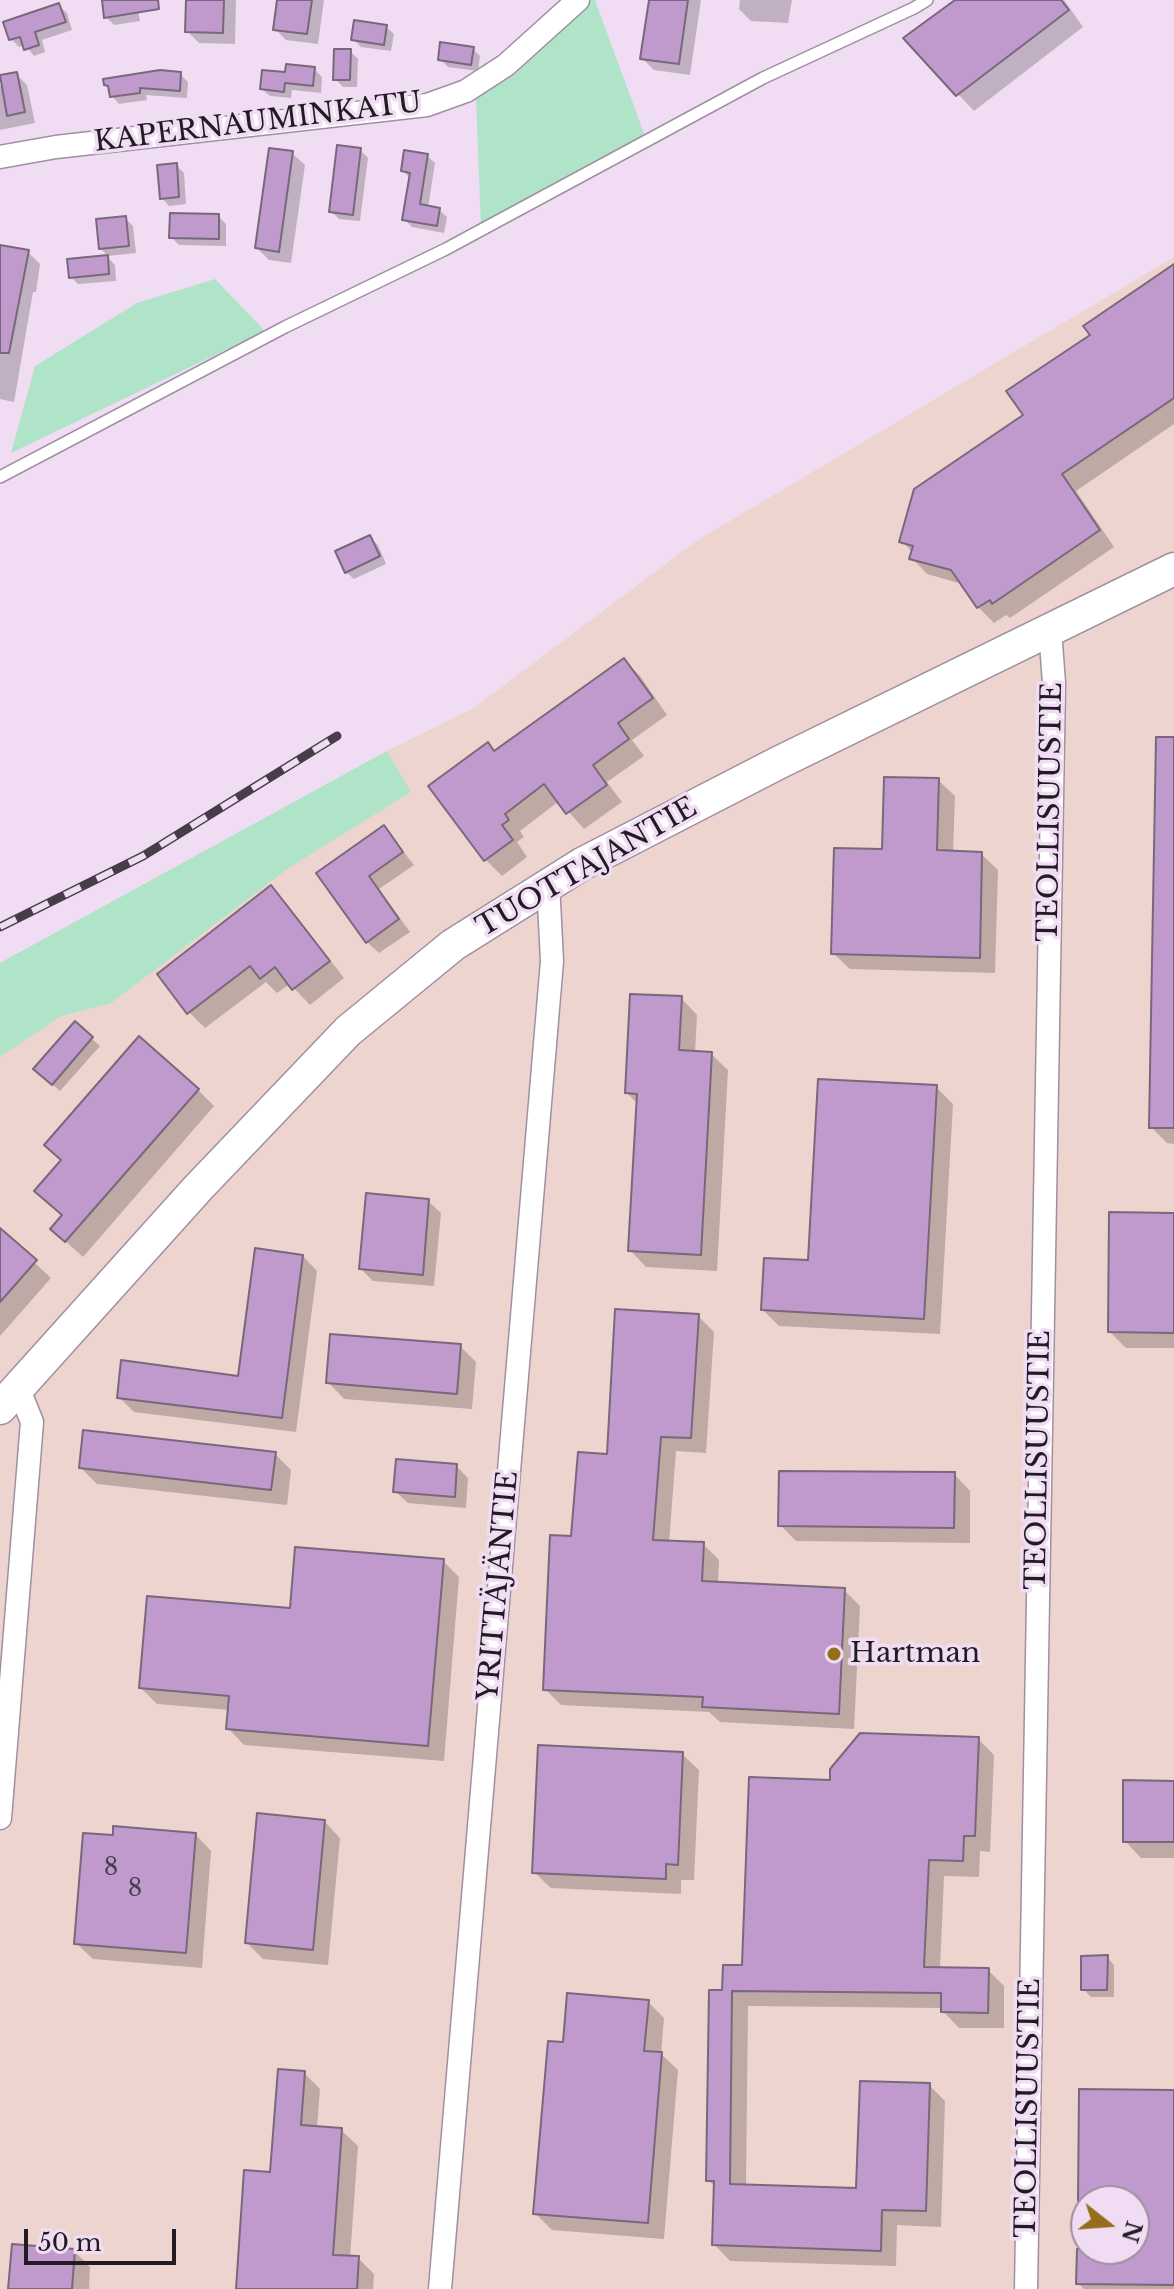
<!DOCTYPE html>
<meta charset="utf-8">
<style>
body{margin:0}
#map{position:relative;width:1174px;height:2289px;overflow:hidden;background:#f0ddf3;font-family:"Libre Baskerville",serif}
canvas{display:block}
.north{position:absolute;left:1070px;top:2185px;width:80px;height:80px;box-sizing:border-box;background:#f0ddf3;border:2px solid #9e8fa0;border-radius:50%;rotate:107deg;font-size:22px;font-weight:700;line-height:32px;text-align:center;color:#221b23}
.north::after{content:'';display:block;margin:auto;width:28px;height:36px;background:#966e19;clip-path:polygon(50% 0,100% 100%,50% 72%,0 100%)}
.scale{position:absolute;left:24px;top:2229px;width:152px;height:36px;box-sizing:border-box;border:4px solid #221b23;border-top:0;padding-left:10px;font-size:24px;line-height:28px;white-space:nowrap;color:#221b23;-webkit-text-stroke:6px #f0ddf3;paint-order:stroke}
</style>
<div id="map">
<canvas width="1174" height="2289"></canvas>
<div class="north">N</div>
<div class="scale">50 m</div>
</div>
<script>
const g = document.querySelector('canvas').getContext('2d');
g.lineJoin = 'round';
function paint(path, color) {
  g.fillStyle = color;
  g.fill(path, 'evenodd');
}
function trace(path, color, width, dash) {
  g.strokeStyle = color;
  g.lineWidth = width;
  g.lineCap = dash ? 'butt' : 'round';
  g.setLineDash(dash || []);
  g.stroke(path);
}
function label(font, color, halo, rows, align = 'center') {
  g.font = font + ' "Libre Baskerville",serif';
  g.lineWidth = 7;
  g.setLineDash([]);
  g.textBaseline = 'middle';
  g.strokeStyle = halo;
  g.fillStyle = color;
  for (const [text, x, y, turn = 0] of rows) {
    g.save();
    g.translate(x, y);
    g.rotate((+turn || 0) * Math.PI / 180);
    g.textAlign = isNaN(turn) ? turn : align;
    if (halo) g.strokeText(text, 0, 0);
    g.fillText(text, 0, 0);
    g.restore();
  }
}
paint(new Path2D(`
 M1174,257V2289H0V963L387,751L474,708L698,540ZM1086,2201H1134V2249H1086Z`), '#eed4cf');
paint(new Path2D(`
 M589,0H595L646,139L481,229L476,98L513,71Z
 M215,279L265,331L11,453L35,366L137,303Z
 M387,751L411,792L290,867L111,1003L61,1016L0,1057V963Z`), '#afe4c9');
paint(new Path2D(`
 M104,0H136L140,21L114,25L106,17Z
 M188,0H236L235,44L199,43L187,31Z
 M279,0H324L318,44L286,40L275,29Z
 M651,0H701L690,75L654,70L642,58Z
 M740,0H792L788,23L751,21L739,9Z
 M959,0H1064L1083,27L974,111L906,39Z
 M59,6L67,13L72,30L42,40L45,52L34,56L25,45L19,47L11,39Z
 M386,27L394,34L391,51L361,47L353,39Z
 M473,49L480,56L478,71L448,67L440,59Z
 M350,51L358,59L357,87H343L335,79Z
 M314,69L322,77L321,93L292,90L291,98L270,96L262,89L287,74Z
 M16,74L27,85L35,123L0,130V86Z
 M180,74L188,82L187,98L146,95L147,100L119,104L112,96L110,89L106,84Z
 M360,150L368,158L360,221L339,219L331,211Z
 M292,153L305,165L291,263L269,260L257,248Z
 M427,156L435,163L428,208L439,210L447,217L444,233L412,227L404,219L411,179L403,171Z
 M176,165L184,173L186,204L169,206L162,198Z
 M218,216L226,224V246L179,245L171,237Z
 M125,218L133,226L136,253L108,256L100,248Z
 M0,247L28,252L40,264L36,292H33L14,402L0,399Z
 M107,257L115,265L116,281L78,284L71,277Z
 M1174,266V424L1076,491L1114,547L1010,618L1006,615L994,623L978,607L962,584L927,574L912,558L913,553L902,541L1025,416L1092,335Z
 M370,537L378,545L386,564L354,579L346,572Z
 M624,660L640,676L667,715L632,740L644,756L607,782L622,802L584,829L559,801L520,831L524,837L517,842L527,857L502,876L486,860L495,753Z
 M1174,739V1144L1167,1143L1151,1127Z
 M938,780L955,796L953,853L981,854L998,870L995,973L850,969L833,953L884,851Z
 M384,827L414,865L379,889L410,932L379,953L367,942L319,874Z
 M271,888L287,904L344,978L310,1005L290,984L277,993L266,982L205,1028L189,1012Z
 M681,998L697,1015L695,1053L711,1054L728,1070L717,1271L646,1267L630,1250L638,1104L627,1093Z
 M75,1024L100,1046L60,1091L43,1076Z
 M936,1087L953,1104L940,1334L779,1326L763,1310L810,1262Z
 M198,1090L214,1106L83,1257L52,1229Z
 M428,1201L441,1213L434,1286L373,1281L361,1269Z
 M1174,1215V1348H1126L1110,1332Z
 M0,1231L51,1278L0,1336Z
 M303,1256L317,1271L296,1432L134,1412L119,1397L240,1379Z
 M698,1316L714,1332L706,1453L676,1451L669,1543L703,1544L719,1560L718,1584L844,1590L860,1606L854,1729L720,1722L709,1712L561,1705L545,1689L573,1538Z
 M460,1346L476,1362L472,1409L344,1399L328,1382Z
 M275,1454L291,1470L287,1505L97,1484L81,1468Z
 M456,1466L468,1478L466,1508L408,1503L395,1491Z
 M954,1474L970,1491V1543L796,1541L780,1525Z
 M443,1561L459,1577L444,1761L244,1745L228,1728L230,1710L157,1704L141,1688L292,1610Z
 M978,1739L994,1755L990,1852L980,1851L979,1877L944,1876L940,1969L988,1970L1004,1986V2028H959L943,2011V2008L748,2006L746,2186L858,2190L929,2085L945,2101L941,2227L897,2225L896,2266L730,2261L714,2244L716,2187L708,2180L724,1992L744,1967L832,1782Z
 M682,1754L699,1770L694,1880H681V1894L551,1888L534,1872Z
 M1174,1783V1858H1141L1125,1841Z
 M324,1821L340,1838L328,1965L263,1959L247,1943Z
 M195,1834L211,1851L202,1968L93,1959L76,1943L114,1837Z
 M1107,1957L1114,1965V1997H1091L1083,1989Z
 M648,2002L664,2018L661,2054L678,2070L664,2239L552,2230L535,2213L565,2044Z
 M304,2073L320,2089L317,2128L341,2130L358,2146L350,2258H358L374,2274L373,2289H238Z
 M1081,2091L1174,2092V2289H1084L1078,2283ZM1086,2201H1134V2249H1086Z
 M74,2251L90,2267L89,2289H10Z`), '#0003');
const building = new Path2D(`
 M102,0H158L159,9L104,18Z
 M186,0H224L223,33L185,32Z
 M277,0H312L307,34L273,30Z
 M649,0H688L679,64L640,59Z
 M955,0H1061L1069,10L956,96L903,38Z
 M59,3L66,22L35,32L39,45L24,50L20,37L9,40L3,22Z
 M354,20L387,25L384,45L351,40Z
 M440,42L474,47L471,65L438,60Z
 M334,49H351L350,80H333Z
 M286,64L315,67L313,86L285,83L284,92L260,89L262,70L285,72Z
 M160,70L181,72L180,91L140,88V93L110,97L108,86L104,85L103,79Z
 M17,72L25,112L7,116L0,75Z
 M337,145L361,148L353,215L329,212Z
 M269,148L293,151L279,252L255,248Z
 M404,150L428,154L420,204L440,208L437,226L402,220L410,173L401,171Z
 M177,163L179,197L160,199L157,165Z
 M170,213L219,214V239L169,238Z
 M126,216L129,246L99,249L96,219Z
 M0,245L29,250L9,353H0Z
 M108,255L109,274L69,278L67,259Z
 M1174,264V398L1062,474L1100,530L992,604L990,600L977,608L951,570L909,559L913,546L899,542L914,489L1023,415L1006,391L1090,335L1083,326Z
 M370,535L380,556L345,573L335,551Z
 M624,658L653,698L618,723L629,739L593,765L607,785L566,814L544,784L505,814L509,820L502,825L513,840L484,861L428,786L488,742L494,751Z
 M1156,737H1174V1128H1149Z
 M884,777L939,778L937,850L982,852L980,958L831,954L834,848L882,849Z
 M384,825L403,852L369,876L399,919L366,943L316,873Z
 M271,885L330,961L292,990L275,967L260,979L250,966L187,1014L157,974Z
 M630,994L682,996L679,1050L712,1052L701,1255L628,1251L637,1094L625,1093Z
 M75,1021L93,1037L52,1085L33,1069Z
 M139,1036L199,1089L65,1242L50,1229L62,1215L34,1191L61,1160L44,1145Z
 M818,1079L937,1085L924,1319L761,1310L764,1258L808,1260Z
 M366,1193L429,1199L423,1275L359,1269Z
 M1109,1212L1174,1213V1333L1108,1332Z
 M0,1228L37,1260L0,1302Z
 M255,1248L303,1255L282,1418L117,1398L121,1360L238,1376Z
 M615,1309L699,1314L691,1438L661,1437L653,1540L704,1542L702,1581L845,1588L839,1714L702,1707L703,1697L543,1690L550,1535L571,1536L578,1452L607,1454Z
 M330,1334L461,1344L457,1394L326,1383Z
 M83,1430L276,1452L271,1490L79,1468Z
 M396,1459L457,1464L455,1497L393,1492Z
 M779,1471L955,1472L954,1528L778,1526Z
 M295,1547L444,1559L428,1746L226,1729L229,1696L139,1688L147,1596L290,1608Z
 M860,1733L979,1737L975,1836H964L963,1861L929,1860L924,1967L989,1968L988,2013L941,2012V1993L732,1991L730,2184L856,2188L860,2081L930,2083L926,2211L882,2210L881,2251L712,2245L714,2181H706L709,1990H722L723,1965H742L749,1777L830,1780V1769Z
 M538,1745L683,1752L678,1865L666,1864V1879L532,1873Z
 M1123,1780L1174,1781V1842H1123Z
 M257,1813L325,1820L313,1950L245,1943Z
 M113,1826L196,1833L186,1953L74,1944L83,1833L113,1835Z
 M1108,1955L1107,1990H1081V1956Z
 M567,1993L649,2000L644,2051L662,2052L648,2223L533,2214L548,2041L563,2042Z
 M278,2069L305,2071L301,2125L342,2128L333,2255L359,2256L357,2289H236L244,2170L270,2172Z
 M1079,2089L1174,2090V2285L1076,2284L1077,2249H1134V2201H1078Z
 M12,2244L75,2249L72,2289H8Z`);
paint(building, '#c19acd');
trace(building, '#77687c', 2);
const lane = new Path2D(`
 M0,477L285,327L446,249L763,78L914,8L927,0`);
const street = new Path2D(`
 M0,157L56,147L427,105L466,91L506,65L578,0
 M0,1818L32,1422L18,1387
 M440,2289L552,961L548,883
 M1026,2289L1054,683L1050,630`);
const secondary = new Path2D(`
 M0,1408L198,1188L348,1031L453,945L582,864L778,763L1174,569`);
trace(lane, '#a08fa3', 14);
trace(street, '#a08fa3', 25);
trace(secondary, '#a08fa3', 35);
trace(lane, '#fff', 11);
trace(street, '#fff', 22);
trace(secondary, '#fff', 32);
const rail = new Path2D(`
 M0,927L143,856L337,736`);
trace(rail, '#463d48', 9);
trace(rail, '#f0ddf3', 6, [18]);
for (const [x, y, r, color] of [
 [834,1654,8,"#966e19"]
]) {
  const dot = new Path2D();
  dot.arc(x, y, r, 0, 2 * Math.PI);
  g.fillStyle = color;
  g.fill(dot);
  trace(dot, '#f0ddf3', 3);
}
label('24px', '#4a3b4e', null, [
 ["8",111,1868],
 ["8",135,1889]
]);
label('28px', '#221b23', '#f0ddf3', [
 ["KAPERNAUMINKATU",258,123,-7],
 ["TEOLLISUUSTIE",1051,812,-89],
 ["TUOTTAJANTIE",587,868,-30],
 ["TEOLLISUUSTIE",1039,1460,-89],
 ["YRITTÄJÄNTIE",499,1586,-85],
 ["TEOLLISUUSTIE",1029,2108,-89]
]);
label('28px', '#221b23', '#f0ddf3', [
 ["Hartman",850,1654]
], 'left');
</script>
